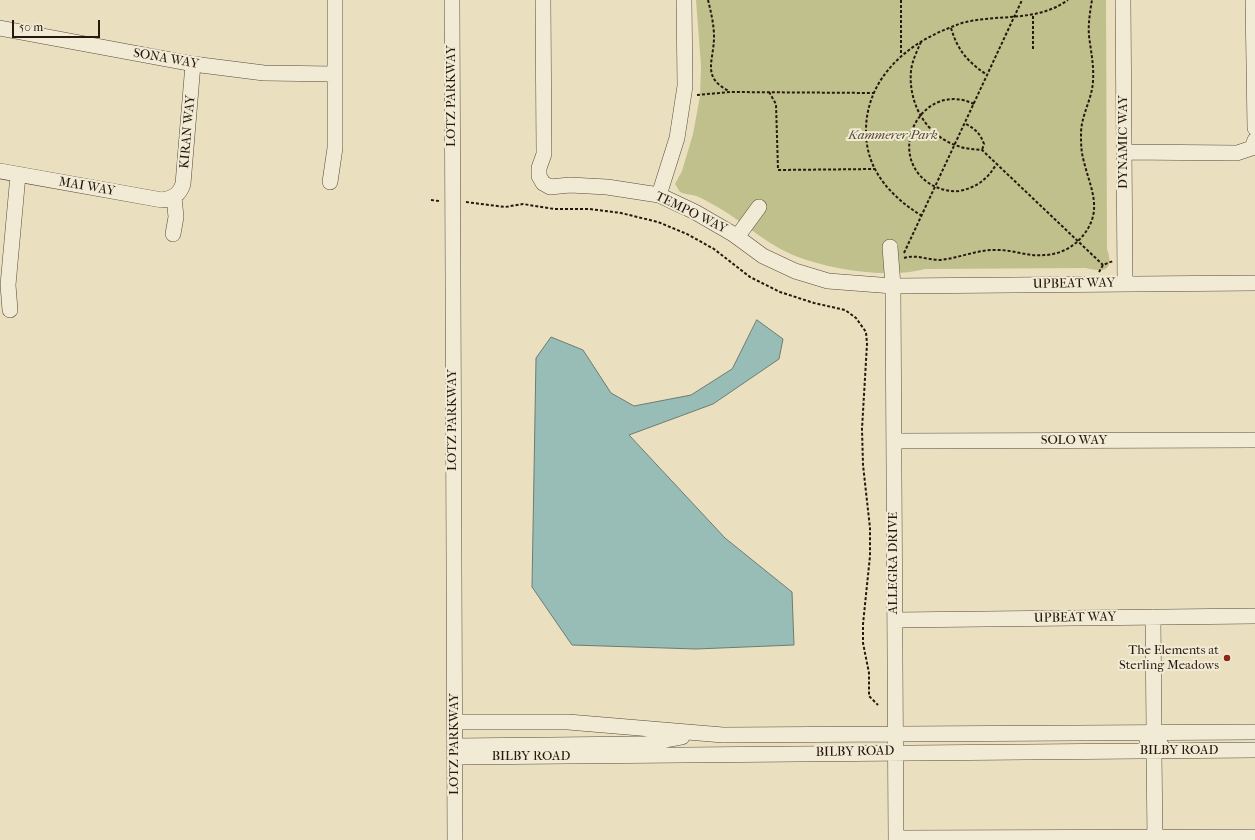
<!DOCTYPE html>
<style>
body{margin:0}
#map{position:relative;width:1255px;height:840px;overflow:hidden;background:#eae0bf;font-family:"IM FELL French Canon",serif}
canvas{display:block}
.scale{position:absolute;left:12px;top:20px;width:88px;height:18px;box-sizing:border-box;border:2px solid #29170e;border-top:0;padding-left:5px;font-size:12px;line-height:14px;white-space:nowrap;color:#29170e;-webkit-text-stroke:3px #f1ebd5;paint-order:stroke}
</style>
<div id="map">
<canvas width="1255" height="840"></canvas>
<div class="scale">50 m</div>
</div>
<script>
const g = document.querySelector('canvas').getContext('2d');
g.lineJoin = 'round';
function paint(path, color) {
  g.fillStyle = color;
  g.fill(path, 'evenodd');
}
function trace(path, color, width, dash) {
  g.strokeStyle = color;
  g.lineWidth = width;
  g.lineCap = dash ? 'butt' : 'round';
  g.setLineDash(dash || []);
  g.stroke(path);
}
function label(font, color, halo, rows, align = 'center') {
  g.font = font + ' "IM FELL French Canon",serif';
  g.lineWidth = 4;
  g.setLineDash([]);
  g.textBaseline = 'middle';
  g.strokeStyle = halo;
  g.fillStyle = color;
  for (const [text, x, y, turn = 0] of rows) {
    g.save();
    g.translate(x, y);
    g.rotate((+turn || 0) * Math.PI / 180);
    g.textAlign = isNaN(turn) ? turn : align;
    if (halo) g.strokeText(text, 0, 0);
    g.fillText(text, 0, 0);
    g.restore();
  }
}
paint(new Path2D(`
 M696,0H1106L1107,249C1114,270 1106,273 1086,268L925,269C886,280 812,268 777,247C755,234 736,217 714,205C708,202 699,196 692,195C688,194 685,194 680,192L675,184L682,171L693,134L700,96L701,66Z`), '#bfc08c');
const water = new Path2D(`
 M757,320L783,339L779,359L713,404L629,435L725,538L792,592L794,645L696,649L572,645L532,587L536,358L551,337L583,350L611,393L634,406L691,395L732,369Z`);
paint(water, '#98bdb6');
trace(water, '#6c7b73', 1);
const minor = new Path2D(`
 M452,0L455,840
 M543,0L544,154L539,168V176L543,183L550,187L570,185L607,187L659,195L695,212L733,234L763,256L795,271L828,281L893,286L1255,283
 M1123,0L1125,283
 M1253,0L1255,128
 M0,28L193,64L264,73L334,74
 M1124,152L1237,153L1252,148L1255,140
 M0,171L162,200C173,199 180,194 183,184L193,64
 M330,182L335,148V0
 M659,195L677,138L685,86L684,0
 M173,234L176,217L174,197
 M737,237L759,207
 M890,247L893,286L896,840
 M10,310L8,285L18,175
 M894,441L1255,440
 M895,620L1255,616
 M455,722H568L723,735L1255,732
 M1147,740L1154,732L1153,617
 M455,746L645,744L682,737
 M455,757L1255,750
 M896,838L1255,837
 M1155,840L1154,751L1161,745`);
trace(minor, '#59493a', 16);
trace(new Path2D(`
 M708,0C711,12 714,25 714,37C714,61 701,77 729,91
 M901,0V55
 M1033,16V50
 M951,28C958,51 967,61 987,75
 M921,42C917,51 912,61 911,71C908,103 926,136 958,146C965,149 974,149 982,150L1103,265
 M769,92L776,104L778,170L875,169
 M697,95L730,92L874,93
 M974,104C924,80 885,150 927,182C936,188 947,192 959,191C976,188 988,179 997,163
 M966,124C975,129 980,133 984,144L982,150
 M850,135H866
 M431,200L439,201
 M466,202L505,207L523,204L554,209H590L621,213L658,222L687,234L714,249L750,277L780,292L814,303L845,310L856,318L866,332L867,344L862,429L863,465L870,528V556L863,624V643L869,673V696L878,705
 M922,216C890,196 865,169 866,129C867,79 905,45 949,28C955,26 960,23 966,22C1002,14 1037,22 1068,0
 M904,253L1022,0
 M904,258C916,254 927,260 940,260C960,258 978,249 999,250C1014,250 1029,257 1044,255C1057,255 1070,249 1079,240C1106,212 1090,189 1083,158C1081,150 1081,142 1081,134C1081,115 1092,100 1093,81C1094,65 1091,52 1089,36C1088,24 1090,12 1092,0
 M1099,272L1103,265L1113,261`), '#29170e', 2, [3, 2]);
trace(minor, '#f1ebd5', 15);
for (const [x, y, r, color] of [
 [1227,658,4,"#8f2418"]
]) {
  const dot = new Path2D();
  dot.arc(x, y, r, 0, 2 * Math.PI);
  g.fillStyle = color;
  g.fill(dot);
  trace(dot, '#f1ebd5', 1.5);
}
label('13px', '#29170e', '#f1ebd5', [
 ["SONA WAY",166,59,10],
 ["LOTZ PARKWAY",452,96,-90],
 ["KIRAN WAY",188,132,-85],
 ["DYNAMIC WAY",1124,142,-90],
 ["MAI WAY",87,187,10],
 ["TEMPO WAY",691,213,26],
 ["UPBEAT WAY",1074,284,-1],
 ["LOTZ PARKWAY",453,420,-90],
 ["SOLO WAY",1074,441],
 ["ALLEGRA DRIVE",894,563,-90],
 ["UPBEAT WAY",1075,618,-1],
 ["LOTZ PARKWAY",455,744,-90],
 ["BILBY ROAD",1179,751],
 ["BILBY ROAD",855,752,-1],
 ["BILBY ROAD",531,757]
]);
label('italic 13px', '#564a34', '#f1ebd5', [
 ["Kammerer Park",893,136]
]);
label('13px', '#29170e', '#f1ebd5', [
 ["The Elements at",1219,651],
 ["Sterling Meadows",1219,666]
], 'right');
</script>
